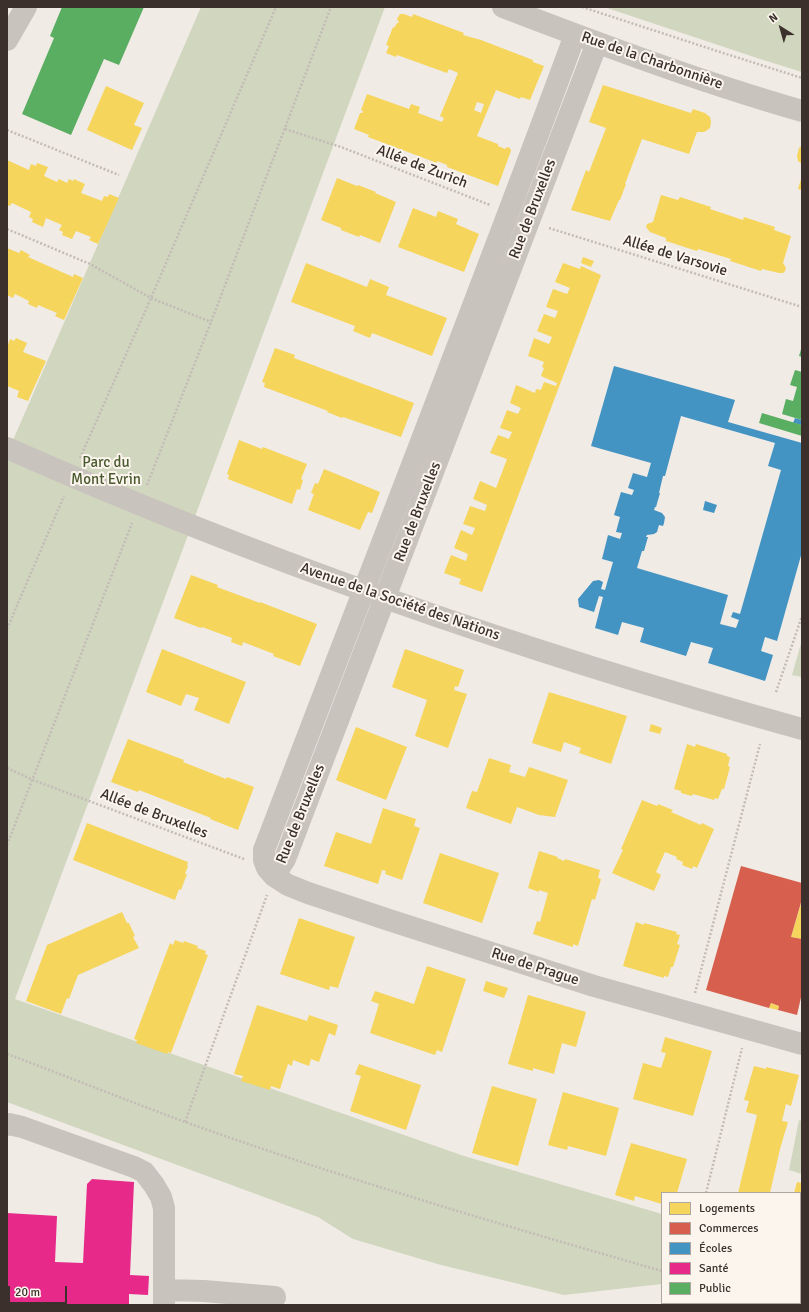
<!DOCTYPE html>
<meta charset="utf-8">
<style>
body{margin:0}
#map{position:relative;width:809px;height:1312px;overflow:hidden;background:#f0ebe5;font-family:Signika,sans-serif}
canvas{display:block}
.frame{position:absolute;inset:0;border:8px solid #3b302b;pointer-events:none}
.legend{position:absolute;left:661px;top:1192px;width:140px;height:112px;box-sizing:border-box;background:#fbf5ee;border:1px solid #aea6a0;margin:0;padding:5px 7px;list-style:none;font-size:12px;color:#3b302b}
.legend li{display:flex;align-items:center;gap:8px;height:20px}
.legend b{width:20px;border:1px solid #aea6a0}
.north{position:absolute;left:761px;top:8px;width:40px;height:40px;-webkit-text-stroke:3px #fbf5ee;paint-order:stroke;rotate:323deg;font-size:11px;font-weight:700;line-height:16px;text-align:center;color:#3b302b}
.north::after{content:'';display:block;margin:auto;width:14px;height:18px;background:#3b302b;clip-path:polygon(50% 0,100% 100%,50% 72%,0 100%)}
.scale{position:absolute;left:8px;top:1286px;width:59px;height:18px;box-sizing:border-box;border:2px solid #3b302b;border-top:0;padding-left:5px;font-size:12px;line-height:14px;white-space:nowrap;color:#3b302b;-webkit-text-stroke:3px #fbf5ee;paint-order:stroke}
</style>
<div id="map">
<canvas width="809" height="1312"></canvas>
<div class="frame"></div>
<ul class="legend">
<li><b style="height:11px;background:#f6d55c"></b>Logements</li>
<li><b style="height:11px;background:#d6604d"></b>Commerces</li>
<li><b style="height:11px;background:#4393c3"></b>Écoles</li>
<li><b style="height:11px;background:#e7298a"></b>Santé</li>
<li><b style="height:11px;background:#5aae61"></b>Public</li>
</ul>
<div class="north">N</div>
<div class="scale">20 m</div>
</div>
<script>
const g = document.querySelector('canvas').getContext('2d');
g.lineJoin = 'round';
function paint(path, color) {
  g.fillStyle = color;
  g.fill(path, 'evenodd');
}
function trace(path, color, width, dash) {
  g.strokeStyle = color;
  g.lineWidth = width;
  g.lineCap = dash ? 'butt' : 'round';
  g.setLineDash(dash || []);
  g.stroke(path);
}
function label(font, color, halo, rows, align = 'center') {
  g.font = font + ' Signika,sans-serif';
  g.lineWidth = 4;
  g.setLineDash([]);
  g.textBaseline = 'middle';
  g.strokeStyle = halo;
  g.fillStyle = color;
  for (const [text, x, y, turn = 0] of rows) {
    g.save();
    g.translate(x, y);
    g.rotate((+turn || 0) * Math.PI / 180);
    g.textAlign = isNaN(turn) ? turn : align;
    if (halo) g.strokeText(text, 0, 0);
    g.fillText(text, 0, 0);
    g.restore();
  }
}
paint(new Path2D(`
 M201,7H385L15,999L464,1156L662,1214V1284L564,1295L441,1265L353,1239L318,1217L7,1102V454Z
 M604,7H802V72L760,59Z
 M802,640V677L792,675Z
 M799,1120L802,1121V1174L789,1170Z
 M800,1249L802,1250V1305H682V1303H800Z`), '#d1d6bf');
paint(new Path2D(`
 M400,14H404L412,17L413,14L464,33L463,35L481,40L533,60V62L544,66L530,100L521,97L520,99L496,90L477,136L498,144V146L505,149L507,147L510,148L511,151L498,186L447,167V165L437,161V163L368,137L369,135L354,129L360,113H362L363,111L361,110L367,94L409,109L411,104L420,107L418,113L442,122L444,118L440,116L458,73L449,69L447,73L397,55L396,57L386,53L389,46L386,45L393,27L394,28L397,23H399L397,19ZM477,102L484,104L481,113L474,110Z
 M603,85L691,113L693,109L705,113L710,117L711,122L710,128L706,131L704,132H697L689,154L642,139L625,184H626L620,200H619L610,221L571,210L586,170L589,172L606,128L589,122Z
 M106,86L144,103L134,125L142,128L132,150L87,130Z
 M802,146V164L798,161L797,156L799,148Z
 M7,160L29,170L31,164L36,166L37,163L48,167L44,176L57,182L59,179L67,183L69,179L73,181L74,179L85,184L81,193L102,201L104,196L108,197L109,194L119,198L98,244L89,240L91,237L76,231L72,239L62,235L63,232L59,230L62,225L46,218L43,227L32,222L33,219L29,217L31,212L12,203L10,206L7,205Z
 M802,176V190L798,189Z
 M337,178L357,186L358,185L376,192L375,193L396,202L380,243L360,235L359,237L341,230V228L321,220Z
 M661,195L678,200L680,197L711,207L710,209L743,220L744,217L775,227L774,230L791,236L783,263L786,268L785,271L783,273H779L762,269L761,271L730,261L731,259L698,249L697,251L666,241V238L650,232L646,227L647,224L653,222Z
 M413,208L436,217L438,211L458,219L456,224L479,234L464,272L398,247Z
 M7,248L19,253L21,250L30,255L28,257L73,277L74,274L83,278L64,320L55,316L57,313L38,305L37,308L28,304L29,301L15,294L13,298L7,295Z
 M583,257L594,261L591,267L581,263Z
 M306,263L367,287L370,279L389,287L386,295L447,318L432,356L372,333L370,338L353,331L355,326L291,302Z
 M563,263L580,269L581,266L601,275L482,592L459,584L461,579L444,573L451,555L466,561L468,554L454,548L461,530L472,535L475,528L463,524L470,506L485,511L487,505L473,499L480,481L496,488L507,459L490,453L498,435L509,439L512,432L500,428L507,410L518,414L521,408L510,403L516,385L535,393L536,389L541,390L544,382L556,386L557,383L541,376L544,368L542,367L544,362L528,356L534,338L549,344L552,337L537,331L544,314L555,318L558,311L546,307L553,289L567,294L570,288L555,282Z
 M16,338L27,343L23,352L46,361L28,401L17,397L19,391L7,386V345H8L10,339L14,341Z
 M275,348L295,355L294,358L414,403L401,437L343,417L342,418L327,412L328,411L264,387L265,383L262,382Z
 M239,440L262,449L263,447L307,464L301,479L303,480L300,490L297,489L292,504L228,479L229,475L227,474Z
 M324,469L380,492L372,513L368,512L360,530L308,510L314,494L311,493L315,483L318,484Z
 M191,575L218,585L217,587L260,603V602L317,624L300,666L273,656L274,654L243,642L242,646L231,642L232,638L202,627L201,628L174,618Z
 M162,649L246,682L229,724L194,710L199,698L186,694L181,706L146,692Z
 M405,649L464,670L458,687L455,686L454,690L467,694L448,748L415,736L427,700L392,687Z
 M549,692L627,716L611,764L579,753L581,748L564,742L561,752L532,743Z
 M651,724L662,728L660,734L649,731Z
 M356,727L407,747L386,800L336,780Z
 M128,739L184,760L183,762L226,779L227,777L254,787L238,830L210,819L211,818L139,790L138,792L111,782Z
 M687,744L695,747L696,744L727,754V756L730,757L728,766L730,767L724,789H722L718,799L715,798L714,800L693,794L692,796L681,793V791L674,789Z
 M489,758L511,765L509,772L525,777L529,767L568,780L555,817L539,815L517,807L511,824L466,808L472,791L477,792Z
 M642,800L657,806L658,804L673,810L671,812L701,825L702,823L714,829L697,868L693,866L692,869L682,865L683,862L676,859L677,857L665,852L656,872L661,875L654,891L612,873L623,850L621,849Z
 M383,808L416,819L414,826L420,828L402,880L385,874L386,871L382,870L378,884L324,866L336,832L371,844Z
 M87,823L188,862L187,865L188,866L185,874H187L181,890L179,889L175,900L73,860Z
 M539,851L558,857L557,858L564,861L565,859L600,870L598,878L601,879L595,900L592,899L578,946L573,944V947L533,934L537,921L540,922L548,893L539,890V892L528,888Z
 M440,853L499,873L482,923L423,903Z
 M802,900V939L791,937Z
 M122,912L127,923H129L135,936L133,937L139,948L78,975L69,999L67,998L61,1014L26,1001L47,945Z
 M299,918L355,937L338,988L330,986L329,990L280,974Z
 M636,922L644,925V923L677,932L676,934L680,935L677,944L680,945L673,967H671L668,977L664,976V978L623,966Z
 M175,940L183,943L184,941L198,946L197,948L206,951L205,954L208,955L171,1053L168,1052L167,1054L136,1043L137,1040L134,1039L170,943L173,945Z
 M427,966L466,979L442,1052L437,1050L435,1055L370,1033L379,1004L371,1001L375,991L414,1004Z
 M486,981L508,988L504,998L483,991Z
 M528,995L586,1012L576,1047L562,1043L554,1074L533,1068V1071L508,1064Z
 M771,1003L779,1006L778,1010L769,1008Z
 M257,1005L307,1021L309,1015L338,1025L335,1036L329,1033L319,1062L311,1059L309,1066L293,1060L292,1066L288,1064L280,1089L271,1086L270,1090L241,1081L243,1076L234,1074Z
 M665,1037L712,1051L693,1116L633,1099L643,1063L661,1068L666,1053L661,1052Z
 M359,1064L421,1085L406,1130L350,1111L361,1076L355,1074Z
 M754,1066L766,1069V1067L799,1075L791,1106L786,1104L782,1121L788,1122L780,1149L770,1193H738L757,1115L746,1112L749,1101L744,1100Z
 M492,1086L537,1099L518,1166L472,1153Z
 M563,1092L619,1108L606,1156L568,1146L567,1150L548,1145Z
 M631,1143L687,1159L677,1193H662V1204L635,1196L634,1201L615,1195Z
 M797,1182L802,1183V1240H800V1193H794Z`), '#f6d55c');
paint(new Path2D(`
 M741,866L802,883V899L791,937L802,939V993L797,1015L778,1010L779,1006L771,1003L769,1008L706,990Z`), '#d6604d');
paint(new Path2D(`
 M614,366L735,400L728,422L802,443V552L777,641L765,637L761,651L773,655L765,681L708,663L713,648L691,642L686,656L640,642L644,628L622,622L618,635L595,628L603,597L599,596L594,612L579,607L578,599L593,581L599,580L603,582L601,589L605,590L613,562L602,559L608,535L620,539L622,533L616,532L620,517L614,515L621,492L632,495L634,490L628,488L633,473L647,477L651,463L591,446ZM681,416L775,443L768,466L781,470L740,614L733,612L731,617L739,620L736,628L720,624L728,595L637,568L642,551H644L648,537H646L647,535L654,534L657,532L659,525L663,526L664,523L665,517L662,513L654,510L655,507H656L660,493H659L663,476H665Z
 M795,418L802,420V425L793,423Z
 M705,501L717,505L714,513L703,510Z`), '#4393c3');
paint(new Path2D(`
 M92,1179L134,1182L130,1275L149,1276L148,1295L129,1294V1305H7V1213L57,1216L55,1262L83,1263L87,1184Z`), '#e7298a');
paint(new Path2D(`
 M62,7H144L119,65L104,59L71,135L22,114L54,38L50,36Z
 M802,346V357L799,356Z
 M795,370L802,372V420L782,414L786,399L793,401L797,387L790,385Z
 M762,413L802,425V436L759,423Z`), '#5aae61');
trace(new Path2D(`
 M582,7L720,52L802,78
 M285,129L341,147L490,205
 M7,130L119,175
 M549,228L802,307
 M7,229L90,264L151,298L211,322
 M80,458L151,298L276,7
 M147,485L211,322L331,7
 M7,629L64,496
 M776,692L802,616
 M7,768L33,780L244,859
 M7,845L132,523
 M695,993L760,744
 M7,1054C66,1076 126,1100 185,1122C342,1178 502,1225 662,1271
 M185,1122L267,895
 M706,1193L742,1048
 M789,1303L797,1305
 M676,1305L677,1303`), '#c2bbb6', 2.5, [2, 2]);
trace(new Path2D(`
 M503,7C602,45 701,82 802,111
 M575,35C476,303 371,570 269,837L264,850V860L267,868L274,876L288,885L308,893L389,920L594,986L802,1044
 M7,40L26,7
 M7,448C264,562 531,654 802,729
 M274,876L285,859L597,43
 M7,1125L9,1124L22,1127L134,1167L144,1172L154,1185L161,1197L164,1208V1305
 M164,1290L204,1291L275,1297`), '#c9c3be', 22);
label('15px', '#3b302b', '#fbf5ee', [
 ["Rue de la Charbonnière",652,61,19],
 ["Allée de Zurich",422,167,21],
 ["Rue de Bruxelles",533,209,-69],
 ["Allée de Varsovie",675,256,17],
 ["Rue de Bruxelles",418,512,-69],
 ["Avenue de la Société des Nations",400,602,19],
 ["Allée de Bruxelles",154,814,21],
 ["Rue de Bruxelles",301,814,-68],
 ["Rue de Prague",535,967,18]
]);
label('15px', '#4a5a2e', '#fbf5ee', [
 ["Parc du",106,463],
 ["Mont Evrin",106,480]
]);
</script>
